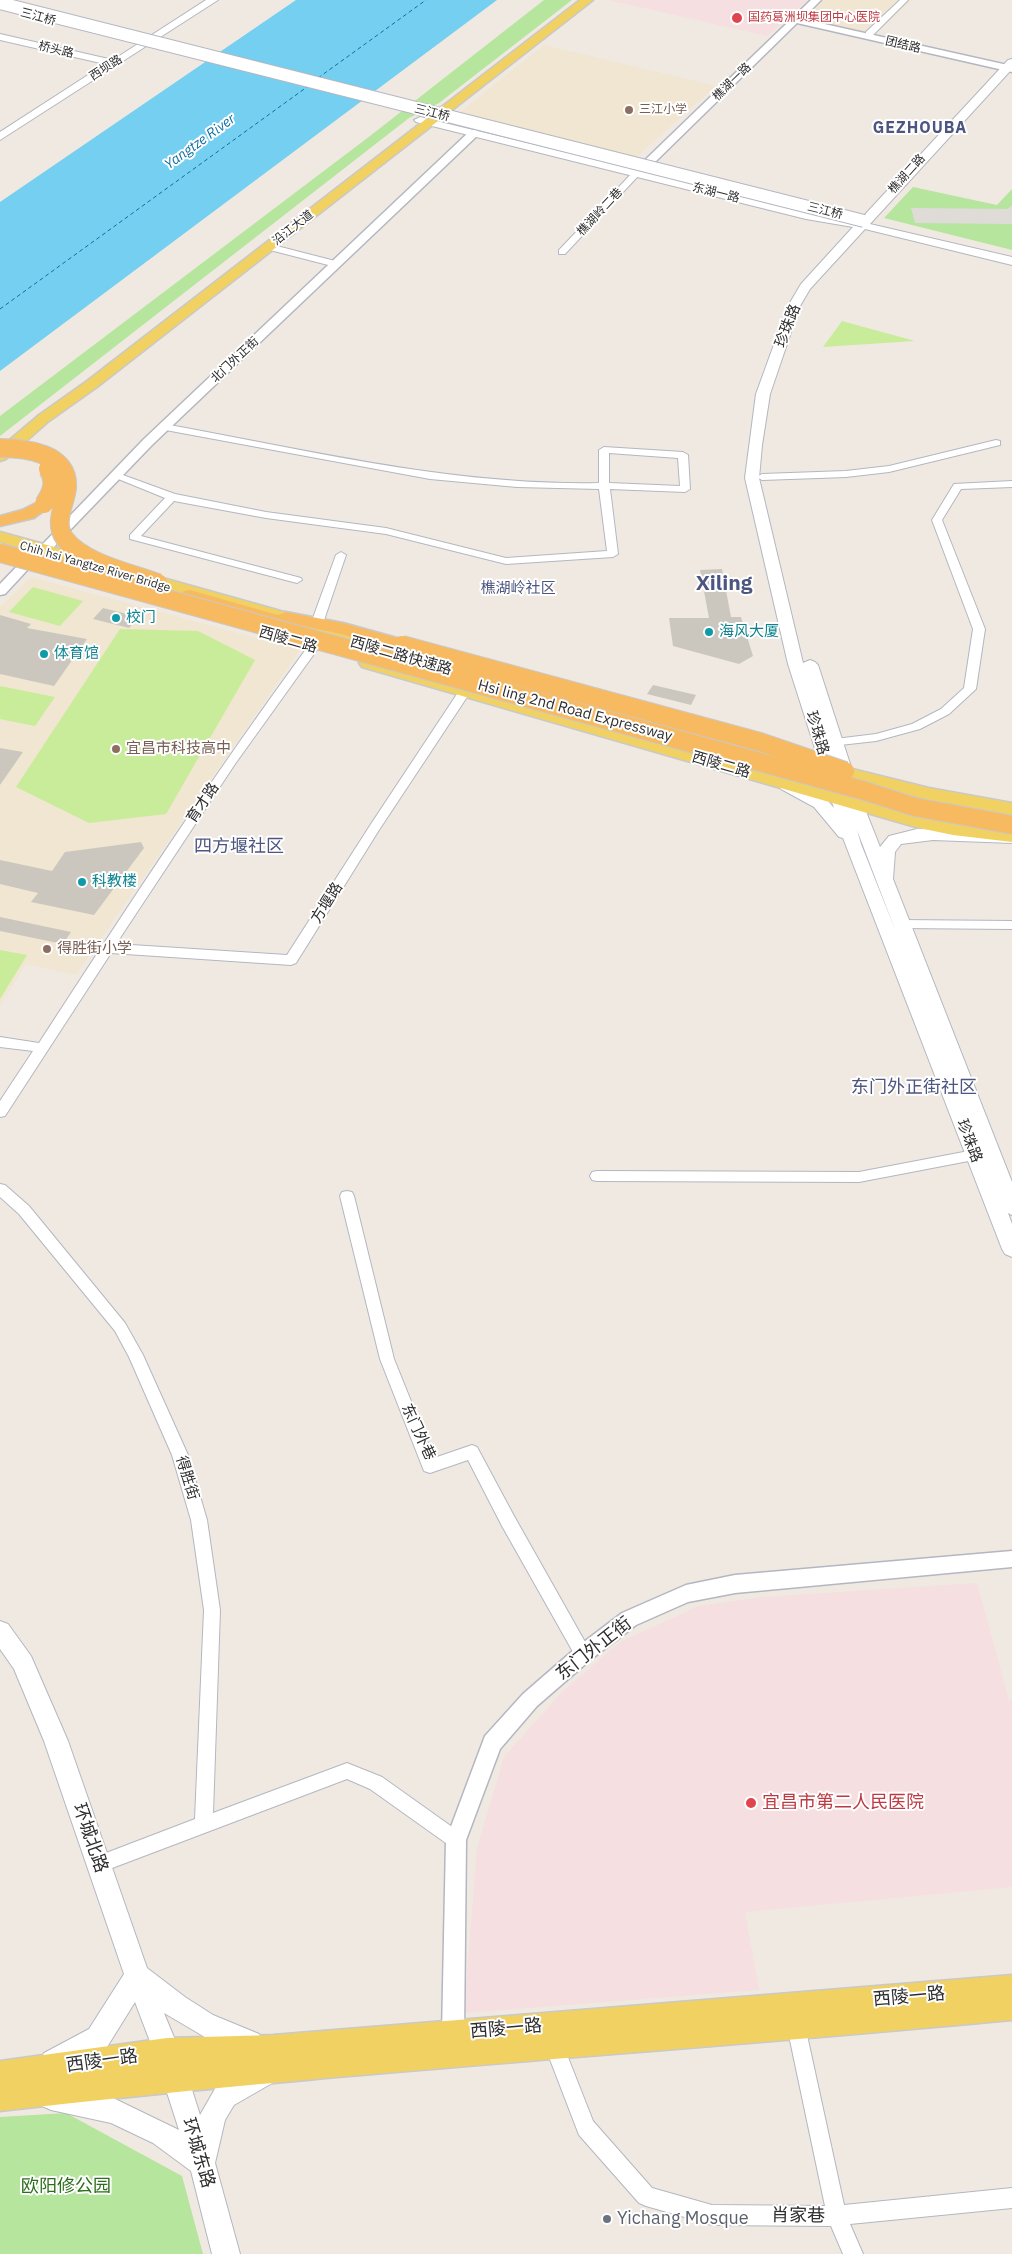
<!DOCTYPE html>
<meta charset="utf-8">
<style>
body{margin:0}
canvas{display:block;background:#efe9e1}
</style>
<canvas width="1012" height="2254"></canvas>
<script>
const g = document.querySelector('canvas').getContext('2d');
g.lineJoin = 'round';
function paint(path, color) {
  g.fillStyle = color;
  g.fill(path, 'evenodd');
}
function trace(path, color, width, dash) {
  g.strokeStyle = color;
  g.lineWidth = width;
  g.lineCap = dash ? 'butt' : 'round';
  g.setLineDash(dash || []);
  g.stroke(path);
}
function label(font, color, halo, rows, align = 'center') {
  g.font = font + ' "IBM Plex Sans","Noto Sans SC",sans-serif';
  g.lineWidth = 4;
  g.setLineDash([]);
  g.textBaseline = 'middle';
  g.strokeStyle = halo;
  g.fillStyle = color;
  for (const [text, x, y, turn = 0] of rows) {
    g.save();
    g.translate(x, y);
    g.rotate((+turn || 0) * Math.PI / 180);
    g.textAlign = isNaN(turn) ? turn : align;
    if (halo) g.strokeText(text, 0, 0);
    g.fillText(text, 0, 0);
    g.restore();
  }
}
paint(new Path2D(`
 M824,0H912L876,34L804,19Z
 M544,45L624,64L716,86L635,158L459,113Z
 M31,577L300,650L76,975L26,964L0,1006V607Z`), '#f0e6d1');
paint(new Path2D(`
 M608,0H808L767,36Z
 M977,1583L1009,1700H1012V1887L745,1912L759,1990L464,2013L477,1848L504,1757L563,1691L620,1642L699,1606L763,1597Z`), '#f5dfe0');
paint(new Path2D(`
 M544,0H572L439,103L409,118L0,436V416L370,136Z
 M913,187L997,205L1012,189V250L884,218Z
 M66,2113L182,2176L203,2254H0V2117Z`), '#b6e59e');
paint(new Path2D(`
 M842,321L915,341L823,347Z
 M33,587L83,601L60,626L9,612Z
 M120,629L198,631L255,660L166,814L89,823L16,787Z
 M0,686L55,697L35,726L0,719Z
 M0,950L27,955L0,999Z`), '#c9ec9a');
paint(new Path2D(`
 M1012,205V224L915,223L911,208L1008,209Z`), '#dfdcd8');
paint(new Path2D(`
 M296,0H497L0,371V202Z`), '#75cff0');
trace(new Path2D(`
 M318,78L426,0
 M0,309L307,87`), '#0d6fa3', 1, [4, 3]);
paint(new Path2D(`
 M722,569L731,617H741L753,656L739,664L673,646L669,618H709L700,570Z
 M103,608L139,617L129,628L93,619Z
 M0,615L31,624L27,628L87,639L54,686L0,674Z
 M653,685L696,695L691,705L647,694Z
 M0,748L23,752L0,785Z
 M141,842L144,848L94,915L31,902L38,893L0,884V860L52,871L65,852Z
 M0,917L71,932L63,944L0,931Z`), '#cbc7bf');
const minor = new Path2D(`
 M900,0H908L872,36H866V32Z
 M634,171L641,173L565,254H559V250Z
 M269,244L339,262L341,264L336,267L266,249L264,247Z
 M164,424C308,450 452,486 599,483V450L604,447L683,452L688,455L690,489L685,492L610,489L618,554L613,557L506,564L386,534L266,518L174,501L141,536L301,578L302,580L297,583L130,539V535L165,498L111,476L112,474H120L175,494L266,512L386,528L506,558L607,551L599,489L517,487L430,479L160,429V425ZM609,453L678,458L680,486L609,483Z
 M996,440L1000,441V445L889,472L846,477L762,480L757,477L762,474L846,471L889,466Z
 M1012,481V487L961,489L942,520L985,629L976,689L949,714L920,729L876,741L831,746L829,743L835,739L876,734L912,724L941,709L964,688L973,629L932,520L954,484Z
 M341,552L346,555L322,626L316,629L312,628L310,626L336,555Z
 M313,644L319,647L235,764L116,944L287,955L371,824L461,688L465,687L471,691L379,830L296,963L291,965L111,953L5,1116L0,1117V1101L33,1051L0,1047V1037L39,1043C126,909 214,774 309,645Z
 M900,920L1012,921V929L900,928L894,924Z
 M974,1150L979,1151L981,1155L979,1159L859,1182L597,1181L592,1180L590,1176L592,1172L597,1171L859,1172Z
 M0,1184L5,1185L29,1206L125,1323L143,1355L188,1455L207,1520L220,1610L213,1813L347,1763L382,1777L462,1834L465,1840L462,1846L456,1848L450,1846L370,1789L347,1779L99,1873L93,1870L90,1864L93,1858L195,1819L204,1610L191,1520L172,1455L129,1357L115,1331L19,1214L0,1197Z
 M347,1191L352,1192L354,1196L394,1359L434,1458L472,1445L477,1447L514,1516L589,1649L591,1654L589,1659L583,1662L577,1659L502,1526L468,1460L430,1473L424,1471L380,1359L340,1196L342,1192Z
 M796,2017L803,2019L805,2026L844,2205L1012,2188V2208L850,2224L863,2254H843L831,2226L712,2225L646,2206L639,2203L579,2135L544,2044L546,2037L553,2035L560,2037L593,2121L652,2188L712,2205L825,2206L787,2026L789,2019Z`);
const tertiary = new Path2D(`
 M811,0H821L802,19L1012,66V72L797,23L651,166H643V162Z
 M474,130L478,131V135L152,445L48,553L31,566L5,594L0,595V584L23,560L40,547L144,439L470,131Z
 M1012,1551V1567L735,1593L688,1602L636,1625L590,1660L537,1706L500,1749L466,1840L464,2034L461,2042L453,2045L445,2042L442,2034L446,1840L485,1736L523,1694L576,1648L622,1613L686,1585L735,1575Z`);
const secondary = new Path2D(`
 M206,0H218L0,140V132L105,64L0,40V34L113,60Z
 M1012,59V69L870,224L1012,257V265L865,229L810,289L800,306L770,394L762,445L759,478L803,663L810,660L815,662L818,665L863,804L880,847L889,836L917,829L1012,831V843L933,840L901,844L895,852L893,879L1012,1182V1215L1008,1213L1012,1224V1257L1005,1254L1002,1249L843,838L839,837L814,807L781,789L779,785L781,781H793L826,799L834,808L788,664L745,478L756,394L788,306L801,284L853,227L806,219L416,122L414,120L420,117L806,211L859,221L1008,60ZM857,830L896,932L861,844Z
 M0,1621L8,1624L31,1656L68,1741L147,1968L185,1997L213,2015L259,2034L263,2043L259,2052L250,2056L210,2040L164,2013L180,2052L200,2115L216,2087L265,2060L274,2064L278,2073L274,2082L234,2105L225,2120L215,2163L240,2254H212L191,2171L153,2143L111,2123L51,2110L42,2106L38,2097L42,2088L51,2084L113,2098L179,2130L154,2052L135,2002L107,2047L53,2075L44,2071L40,2062L44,2053L89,2029L124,1974L44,1741L14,1669L0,1649Z`);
const primary = new Path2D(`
 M580,0H593L97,387L49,421L6,459L0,461V448L39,415L87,381Z
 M0,532L105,561L107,565L105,569L99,570L0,542Z
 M138,571L427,652L430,656L427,660H415L132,580L130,576L132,572Z
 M368,658L927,818L1012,830V842L953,835L919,828L362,667L359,663L362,659Z
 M824,762L929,788L1012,803V815L929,800L818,772L815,768L818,764Z
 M1012,1975V2020C675,2052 337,2072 0,2111V2061L167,2038L273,2035Z`);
const trunk = new Path2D(`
 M44,499L50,500L53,504L34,518L0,526V516L22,510Z
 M190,590L278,615L286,612L343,623L408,641L411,645L408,649L402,651L341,634L283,622L275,625L184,599L181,595L184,591Z`);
trace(minor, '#b4b7c1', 2);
trace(tertiary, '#b4b7c1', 3);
trace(secondary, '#b4b7c1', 2);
trace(primary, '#c9c9c9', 3);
trace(trunk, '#c9c9c9', 3);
paint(minor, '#fff');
paint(tertiary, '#fff');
paint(secondary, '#fff');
paint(primary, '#f2d163');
paint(trunk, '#f8ba60');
const secondaryBridge = new Path2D(`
 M0,3L864,221`);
const trunkBridge = new Path2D(`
 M0,448C25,448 70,453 67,488C65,505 53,523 65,539C83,563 131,573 158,583
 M44,504C52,492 56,482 48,469
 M0,553L865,791L915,807L1012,825
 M402,645L760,742L845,771`);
trace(secondaryBridge, '#b4b7c1', 14, []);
trace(trunkBridge, '#c9c9c9', 20, []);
trace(secondaryBridge, '#fff', 12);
trace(trunkBridge, '#f8ba60', 18);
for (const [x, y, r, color] of [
 [737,18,6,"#e0444e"],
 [629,110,5,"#8d6e63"],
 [116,618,5,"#0f9aa8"],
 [709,632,5,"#0f9aa8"],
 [44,654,5,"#0f9aa8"],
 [116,749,5,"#8d6e63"],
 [82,882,5,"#0f9aa8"],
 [47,949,5,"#8d6e63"],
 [751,1803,6,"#e0444e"],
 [607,2219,5,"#6b7280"]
]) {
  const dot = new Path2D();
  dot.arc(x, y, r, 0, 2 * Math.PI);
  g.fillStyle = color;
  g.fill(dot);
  trace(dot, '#fff', 2);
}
label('12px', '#2e2e2e', '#fff', [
 ["三江桥",38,17,15],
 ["团结路",903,45,13],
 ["桥头路",56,50,13],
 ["西坝路",106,68,-33],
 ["樵湖一路",732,82,-44],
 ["三江桥",432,113,14],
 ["樵湖二路",907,174,-48],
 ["东湖一路",716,193,14],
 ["三江桥",825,211,14],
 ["樵湖岭二巷",600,212,-47],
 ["沿江大道",293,228,-38],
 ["北门外正街",235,360,-43],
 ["Chih hsi Yangtze River Bridge",95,567,16]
]);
label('12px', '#be3a42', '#fff', [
 ["国药葛洲坝集团中心医院",748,18]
], 'left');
label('12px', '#785e54', '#fff', [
 ["三江小学",639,110]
], 'left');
label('italic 14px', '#0d6fa3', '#fff', [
 ["Yangtze River",200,142,-36]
]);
label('15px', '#2e2e2e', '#fff', [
 ["珍珠路",788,326,-69],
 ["西陵二路",288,640,16],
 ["西陵二路快速路",401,656,16],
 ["Hsi ling 2nd Road Expressway",575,711,15],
 ["珍珠路",817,733,73],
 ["西陵二路",721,765,16],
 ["育才路",203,803,-56],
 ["方堰路",327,903,-58],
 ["珍珠路",969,1141,69],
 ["东门外巷",418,1432,65],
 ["得胜街",187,1478,73]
]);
label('15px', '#4d5680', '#fff', [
 ["樵湖岭社区",518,589]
]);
label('15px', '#0d838f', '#fff', [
 ["校门",126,618],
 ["海风大厦",719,632],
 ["体育馆",54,654],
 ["科教楼",92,882]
], 'left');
label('15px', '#785e54', '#fff', [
 ["宜昌市科技高中",126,749],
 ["得胜街小学",57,949]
], 'left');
g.letterSpacing = '1px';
label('bold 16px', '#4d5680', '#fff', [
 ["GEZHOUBA",920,128]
]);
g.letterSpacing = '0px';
label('18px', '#4d5680', '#fff', [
 ["四方堰社区",239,847],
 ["东门外正街社区",914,1088]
]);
label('18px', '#2e2e2e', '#fff', [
 ["东门外正街",594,1649,-38],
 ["环城北路",90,1838,71],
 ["西陵一路",909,1997,-5],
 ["西陵一路",506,2029,-5],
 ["西陵一路",102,2061,-8],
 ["环城东路",198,2153,73],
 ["肖家巷",798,2216,1]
]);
label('18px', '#be3a42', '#fff', [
 ["宜昌市第二人民医院",762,1803]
], 'left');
label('18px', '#2c6e1b', '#fff', [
 ["欧阳修公园",66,2187]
]);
label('18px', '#5b616d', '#fff', [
 ["Yichang Mosque",617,2219]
], 'left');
label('bold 21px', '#4d5680', '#fff', [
 ["Xiling",724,584]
]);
</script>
